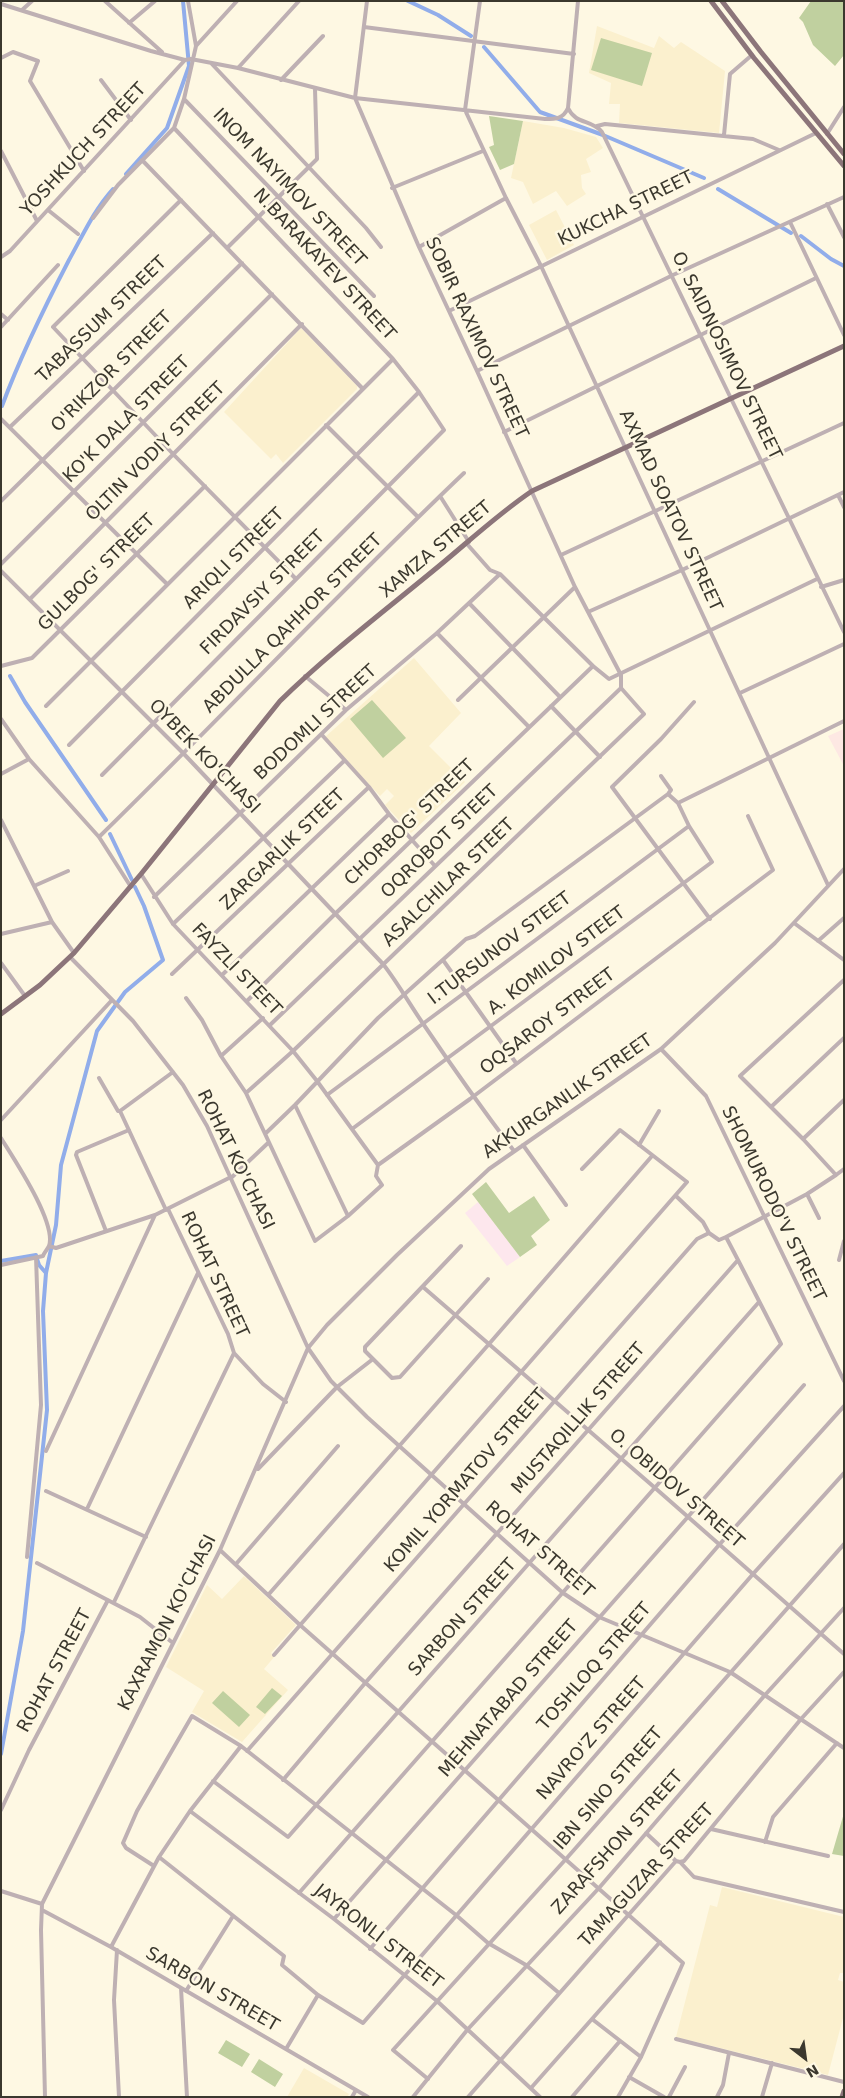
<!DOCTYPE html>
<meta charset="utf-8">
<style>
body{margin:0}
#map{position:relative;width:845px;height:2098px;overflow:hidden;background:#fef8e3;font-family:"DejaVu Sans",sans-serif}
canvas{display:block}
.frame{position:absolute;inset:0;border:2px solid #3b382e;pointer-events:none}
.north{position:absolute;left:780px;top:2033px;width:50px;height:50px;-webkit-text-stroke:4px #fef8e3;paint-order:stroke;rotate:150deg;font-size:14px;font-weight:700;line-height:20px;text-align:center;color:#3b382e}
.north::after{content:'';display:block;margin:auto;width:18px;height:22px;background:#3b382e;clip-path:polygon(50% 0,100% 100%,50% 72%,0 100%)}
</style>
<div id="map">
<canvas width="845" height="2098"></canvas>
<div class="frame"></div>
<div class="north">N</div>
</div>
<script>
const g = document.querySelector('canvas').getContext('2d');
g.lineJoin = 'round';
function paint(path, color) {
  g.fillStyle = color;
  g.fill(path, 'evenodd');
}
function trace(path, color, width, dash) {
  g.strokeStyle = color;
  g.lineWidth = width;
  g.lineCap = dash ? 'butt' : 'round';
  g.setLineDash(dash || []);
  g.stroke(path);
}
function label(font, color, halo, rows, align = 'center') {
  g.font = font + ' "DejaVu Sans",sans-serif';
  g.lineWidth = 5;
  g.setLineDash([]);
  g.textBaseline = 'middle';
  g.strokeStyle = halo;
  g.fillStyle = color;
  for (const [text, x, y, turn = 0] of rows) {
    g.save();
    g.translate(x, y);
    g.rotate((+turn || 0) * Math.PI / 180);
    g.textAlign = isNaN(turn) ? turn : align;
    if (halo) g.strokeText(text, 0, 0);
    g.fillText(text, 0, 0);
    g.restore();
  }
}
paint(new Path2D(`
 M478,1202L520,1257L507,1266L465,1213Z`), '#fde7ed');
paint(new Path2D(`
 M597,26L654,48L659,36L674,48L681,42L725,71L719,133L619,123L620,104H609L611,83L589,73Z
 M523,121L564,128L596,137L603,148L586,159L591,172L581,175L582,188L586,194L567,206L556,191L533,204L523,182L511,178Z
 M556,210L574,245L547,260L529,225Z
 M301,328L357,386V389L283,463L276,454L271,459L224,412Z
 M414,658L461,713L429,746L465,782L411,833L385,805L394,796L387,789L380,796L325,737Z
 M244,1576L296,1625L271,1653L275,1656L264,1669L288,1690L242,1742L192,1712L204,1691L166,1667L207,1585L222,1599Z
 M722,1887L844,1917V1973H840L838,1980L844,1982V2014L828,2075L676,2037L710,1905L717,1907Z
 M304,2068L349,2094L347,2097H287Z`), '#fbf0ce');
paint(new Path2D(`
 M844,729V766L828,736Z`), '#fde8e3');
paint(new Path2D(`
 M811,1H844V55L835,66L813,45L803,22L799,18Z
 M601,38L652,53L642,86L591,70Z
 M489,116L523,121L514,164L500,170L489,147L494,145Z
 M372,700L406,738L383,758L350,719Z
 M486,1182L509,1213L534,1196L550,1220L531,1236L537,1245L520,1257L472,1194Z
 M272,1688L282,1696L265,1714L256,1707Z
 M223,1691L250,1715L239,1727L212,1703Z
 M844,1813V1856L832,1854Z
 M226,2040L250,2054L242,2067L218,2053Z
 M259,2059L283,2074L275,2087L251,2072Z`), '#c0d09f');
trace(new Path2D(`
 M408,1L438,15L471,36
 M484,47L540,112L603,135L704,178
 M126,174L167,128L189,66L183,1
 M718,189L791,233
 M801,236L831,259L844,266
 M2,406C21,355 44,308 69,260C83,235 94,210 113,189
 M10,676L25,702L106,820
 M110,834L132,880
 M37,1259L39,1265L46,1273
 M1,1261L36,1255
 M1,1754L23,1631L47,1410L43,1311L46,1273L56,1225L61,1165L97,1031L125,992L163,960L144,906L135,887`), '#91adea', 4);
trace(new Path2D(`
 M105,1L162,52
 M480,1L465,110L506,198L541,266L828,885
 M1,4L151,51L185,60L191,59L238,68L355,98L545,119C556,119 563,119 568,108L578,1
 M22,10L32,1
 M129,23L155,1
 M364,27L574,54
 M196,46L237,1
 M1,58L13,52L38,61L30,81L84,171
 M211,63L366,228L381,247
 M238,68L299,1
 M101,80L131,120
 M281,80L323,36
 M184,99L374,296
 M568,108C576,125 591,119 602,132L844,632
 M597,126L605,124L753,139L779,150
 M827,134L844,107
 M724,135L730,74L752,55
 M1,151L37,221
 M142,160L363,389
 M392,188L483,151
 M181,200L53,327L174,455L296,579
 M827,204L844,237
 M48,210L78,234
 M93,218L118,185L174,128L184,99L196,46L188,1
 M790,222L844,335
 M419,247L506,198
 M227,248L317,159L315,89
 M1,257L10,251L185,60
 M449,311L816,133
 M1,314L8,320
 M1,327L58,265
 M477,371L673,275L844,197
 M1,419L167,584
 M326,425L418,517
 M10,427L213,233
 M504,432L816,278
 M838,495L844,507
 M440,496L469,542
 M1,501L242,263
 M467,544L490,570L500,574L593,666L609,679L817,579
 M561,555L844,423
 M1,564L272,294
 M1,571L184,754L383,964C398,983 410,1005 424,1025C453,1068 483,1110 514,1151
 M821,587L844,580
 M30,599L302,324
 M469,603L560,697
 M588,612L682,570L844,492
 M437,633L529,727
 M1,666L32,658L205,486
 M305,676L346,710
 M740,693L844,644
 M458,700L575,587
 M694,702L661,739L612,787L710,919
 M46,706L393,359
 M551,706L600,757
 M1,719L29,759L99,837L131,887
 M322,735L369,787L389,814L435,866
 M69,745L419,392
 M1,774L29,759
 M102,775L444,430L419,392L393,359L174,128
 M678,803L844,721
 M1,820L52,922L74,953
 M99,837C222,717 339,592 464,473
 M141,874L173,924L293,1051L317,1081L378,1165
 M34,886L68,871
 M154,897L346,710L437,633L500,574
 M794,923L844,960
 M173,924L344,761
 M1,934L52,922
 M818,941L844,918
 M70,957L133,1021L183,1085L207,1126L308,1348L331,1381L367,1417L563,1593L599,1617L730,1672L844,1748
 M443,960L516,1063
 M1,963L25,996
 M172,974L369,787
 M222,975L389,814
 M844,980L740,1076L771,1107L844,1038
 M186,998L202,1020L221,1056L246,1093L315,1241L348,1216L382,1185L376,1176L378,1165L470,1099L773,870L748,816
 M247,1001L335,914L593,666
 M270,1025L621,688V675L575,587L477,371L419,247L355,98L367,1
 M661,1049L706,1096L844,1381
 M221,1056L263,1018
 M99,1078L118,1111H120L173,1072
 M246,1093L293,1051L644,714L621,688
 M327,1095L689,826
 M295,1105L348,1216
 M771,1107L803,1139L844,1100
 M120,1111L166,1210
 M1,1120L112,1000
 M352,1129L712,862L689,826L678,803L668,794
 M266,1133L295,1105L378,1018L466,939L475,936L668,794L671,790L661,776
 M1,1138C14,1159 57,1223 49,1246C47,1250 44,1253 43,1256L1,1265
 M803,1139L836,1175L844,1169
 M523,1145L566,1205
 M639,1145L659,1111
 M231,1178L268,1143
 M807,1194L819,1218
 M676,1196L703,1222L709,1233L719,1240L726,1237
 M168,1209L228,1334L234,1353L263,1384L286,1402
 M106,1231L76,1155L77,1152L129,1130
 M49,1246L56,1248L155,1215L231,1177
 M461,1246L365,1347V1351L392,1378L400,1377L488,1279
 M839,1260L844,1241
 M423,1287L654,1487L844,1654
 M46,1451L155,1215
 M258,1469L337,1387L373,1359
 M46,1491L146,1537
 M87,1509L198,1273
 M220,1550L300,1625L683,1963L641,2057L618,2097
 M27,1557L41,1405L36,1257
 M37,1563L140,1617L173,1643
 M236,1564L338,1446
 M269,1594L489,1344L652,1156
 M114,1602L234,1353
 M274,1655L687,1182L620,1130L582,1169
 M247,1751L697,1239L709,1233
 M283,1780L366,1682L738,1260L726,1237L807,1194L836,1175
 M213,1781L288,1837L759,1302
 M1,1810L29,1750L108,1600
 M190,1811L334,1919L437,2001L540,2097
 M711,1829L828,1856
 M646,1833L676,1861
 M765,1842L773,1817L837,1743
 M159,1857L284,1956L282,1965L318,1995L363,2023L753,1574L844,1473
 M680,1862L694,1877L844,1912
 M154,1866L126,1848L123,1843L137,1811L192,1716L241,1746L456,1915L488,1943L526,1965L559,1993
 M1,1891L42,1904
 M299,1893L781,1344L738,1260
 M42,1910L111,1947L368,2097
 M334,1919L804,1385
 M111,1947L159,1857L190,1811L241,1746
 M370,1949L719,1545L844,1406
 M117,1950L114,2000L119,2097
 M181,1988L187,2097
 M186,1991L233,1916
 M592,2019L641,2057
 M676,2039L844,2082
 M286,2049L318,1995
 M629,2077L664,2097
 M428,2079L393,2050L566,1859L844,1544
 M531,2088L660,1942
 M45,2097L41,1930L42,1904L220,1550L308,1348L327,1325L397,1255L489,1169L661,1049L775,943L844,869
 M352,2097L356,2090
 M413,2097L468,2029L599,1888L765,1695L844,1608
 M468,2097L676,1861L680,1862L684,1861L801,1719L844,1672
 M572,2097L620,2041
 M669,2097L685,2067
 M717,2097L723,2085L729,2053
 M762,2097L772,2063`), '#beb0b3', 4);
trace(new Path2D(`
 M711,1L754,58L844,166
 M722,1L761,52L844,154
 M1,1014L40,985L74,953L141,874L280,701C326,656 378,616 428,575C463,547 495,516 532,491L844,346
 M842,2097L844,2091`), '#8c757a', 5);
label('18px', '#3b382e', '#fef8e3', [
 ["YOSHKUCH STREET",84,150,-47],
 ["INOM NAYIMOV STREET",289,188,46],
 ["KUKCHA STREET",626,209,-26],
 ["N.BARAKAYEV STREET",324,265,47],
 ["TABASSUM STREET",102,320,-44],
 ["SOBIR RAXIMOV STREET",476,338,65],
 ["O. SAIDNOSIMOV STREET",726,356,64],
 ["O'RIKZOR STREET",112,372,-45],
 ["KO'K DALA STREET",127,420,-45],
 ["OLTIN VODIY STREET",156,452,-45],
 ["AXMAD SOATOV STREET",670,511,65],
 ["XAMZA STREET",436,550,-40],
 ["ARIQLI STREET",234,559,-45],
 ["GULBOG' STREET",97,573,-45],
 ["FIRDAVSIY STREET",263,593,-45],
 ["ABDULLA QAHHOR STREET",293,624,-45],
 ["BODOMLI STREET",316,723,-43],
 ["OYBEK KO'CHASI",204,757,46],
 ["CHORBOG' STREET",410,823,-44],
 ["OQROBOT STEET",440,842,-44],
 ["ZARGARLIK STEET",283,850,-44],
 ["ASALCHILAR STEET",449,883,-44],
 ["I.TURSUNOV STEET",500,949,-37],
 ["A. KOMILOV STEET",557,961,-37],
 ["FAYZLI STEET",236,970,46],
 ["OQSAROY STREET",548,1022,-37],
 ["AKKURGANLIK STREET",568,1097,-35],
 ["ROHAT KO'CHASI",235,1160,64],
 ["SHOMURODO'V STREET",773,1204,64],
 ["ROHAT STREET",214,1275,65],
 ["MUSTAQILLIK STREET",579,1419,-49],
 ["KOMIL YORMATOV STREET",466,1481,-49],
 ["O. OBIDOV STREET",676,1489,41],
 ["ROHAT STREET",539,1550,41],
 ["SARBON STREET",463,1618,-48],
 ["KAXRAMON KO'CHASI",168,1623,-63],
 ["TOSHLOQ STREET",595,1667,-49],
 ["ROHAT STREET",55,1671,-62],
 ["MEHNATАBАD STREET",509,1699,-49],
 ["NAVRO'Z STREET",592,1739,-49],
 ["IBN SINO STREET",609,1789,-49],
 ["ZARAFSHON STREET",618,1843,-48],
 ["TAMAGUZAR STREET",647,1876,-47],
 ["JAYRONLI STREET",378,1937,38],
 ["SARBON STREET",212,1990,30]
]);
</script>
